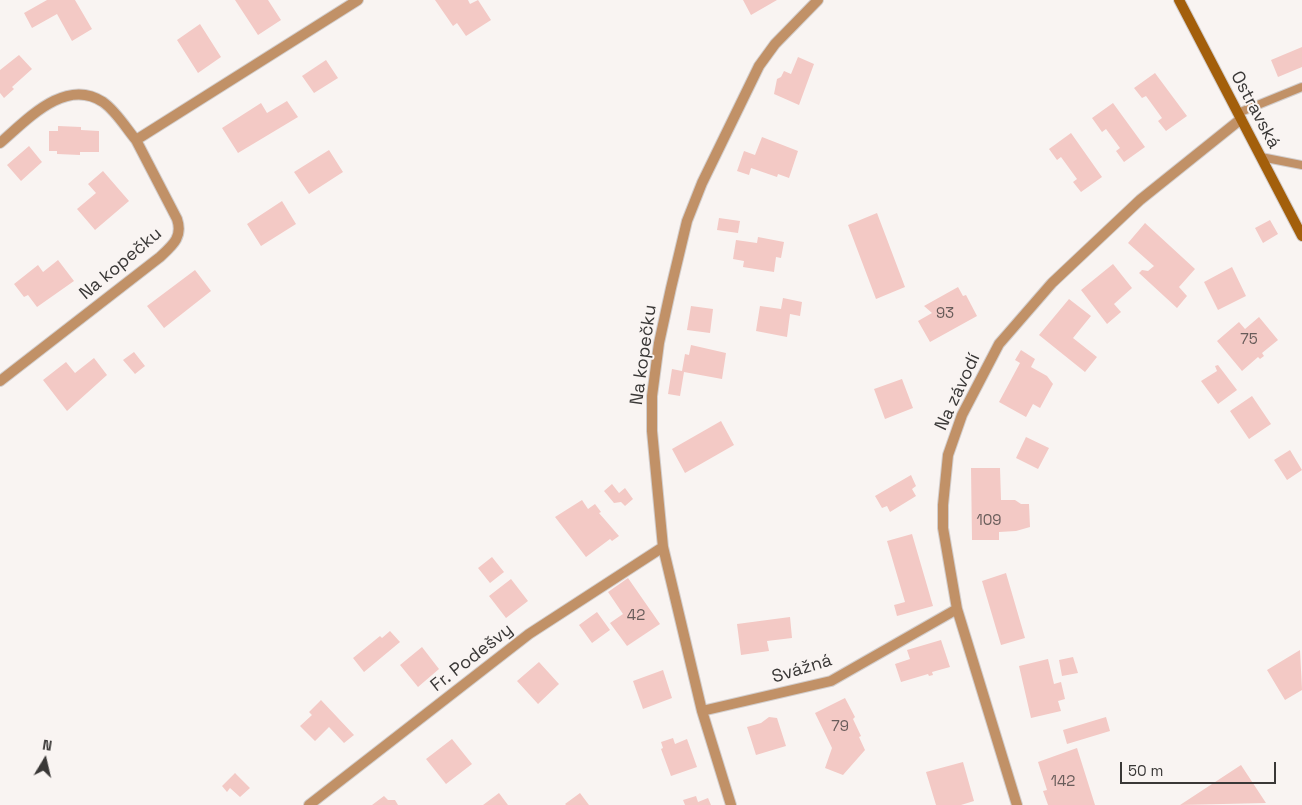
<!DOCTYPE html>
<meta charset="utf-8">
<style>
body{margin:0}
#map{position:relative;width:1302px;height:805px;overflow:hidden;background:#f9f4f2;font-family:"Space Grotesk",sans-serif}
canvas{display:block}
.north{position:absolute;left:20px;top:735px;width:50px;height:50px;-webkit-text-stroke:4px #f9f4f2;paint-order:stroke;rotate:9deg;font-size:14px;font-weight:700;line-height:20px;text-align:center;color:#3a3837}
.north::after{content:'';display:block;margin:auto;width:18px;height:22px;background:#3a3837;clip-path:polygon(50% 0,100% 100%,50% 72%,0 100%)}
.scale{position:absolute;left:1120px;top:762px;width:156px;height:22px;box-sizing:border-box;border:2px solid #3a3837;border-top:0;padding-left:6px;font-size:15px;line-height:18px;white-space:nowrap;color:#3a3837;-webkit-text-stroke:4px #f9f4f2;paint-order:stroke}
</style>
<div id="map">
<canvas width="1302" height="805"></canvas>
<div class="north">N</div>
<div class="scale">50 m</div>
</div>
<script>
const g = document.querySelector('canvas').getContext('2d');
g.lineJoin = 'round';
function paint(path, color) {
  g.fillStyle = color;
  g.fill(path, 'evenodd');
}
function trace(path, color, width, dash) {
  g.strokeStyle = color;
  g.lineWidth = width;
  g.lineCap = dash ? 'butt' : 'round';
  g.setLineDash(dash || []);
  g.stroke(path);
}
function label(font, color, halo, rows, align = 'center') {
  g.font = font + ' "Space Grotesk",sans-serif';
  g.lineWidth = 4;
  g.setLineDash([]);
  g.textBaseline = 'middle';
  g.strokeStyle = halo;
  g.fillStyle = color;
  for (const [text, x, y, turn = 0] of rows) {
    g.save();
    g.translate(x, y);
    g.rotate((+turn || 0) * Math.PI / 180);
    g.textAlign = isNaN(turn) ? turn : align;
    if (halo) g.strokeText(text, 0, 0);
    g.fillText(text, 0, 0);
    g.restore();
  }
}
paint(new Path2D(`
 M47,0H75L92,29L72,41L57,14L32,28L24,13Z
 M235,0H268L281,20L258,35Z
 M435,0H468L470,4L478,0L491,20L466,36L457,23L453,26Z
 M743,0H777L751,15Z
 M200,24L221,57L198,73L177,40Z
 M1302,47V67L1278,77L1271,60Z
 M19,55L32,69L12,87L14,89L4,98L0,93V70Z
 M798,57L814,64L799,105L774,94L777,79L781,77L784,71L791,74Z
 M326,60L338,78L314,93L302,76Z
 M1155,73L1187,116L1166,131L1158,121L1162,118L1146,96L1142,98L1134,88Z
 M287,101L298,117L238,153L222,128L261,103L267,113Z
 M1113,103L1145,147L1124,162L1116,151L1120,148L1106,129L1102,132L1092,118Z
 M58,126L81,127V130L99,131V152H80V155L57,154V151H49V131H58Z
 M1071,133L1102,177L1081,192L1073,182L1077,179L1061,157L1057,160L1049,149Z
 M762,137L798,151L789,178L778,174L777,177L751,168L749,175L737,171L744,151L755,155Z
 M29,146L42,162L21,181L7,165Z
 M329,150L343,172L309,194L294,172Z
 M103,171L129,201L95,230L77,209L96,193L88,184Z
 M282,201L296,224L261,246L247,224Z
 M877,213L905,287L876,299L848,225Z
 M719,218L740,221L738,233L717,230Z
 M1270,220L1278,234L1263,243L1255,228Z
 M1145,223L1195,269L1179,287L1187,296L1177,308L1139,273L1142,270L1148,271L1154,266L1128,243Z
 M758,237L784,242L781,258L776,257L774,272L743,267L744,261L733,259L736,240L757,243Z
 M58,260L74,281L37,307L28,295L24,297L14,284L38,265L43,272Z
 M1113,264L1132,288L1114,304L1121,312L1107,324L1081,290Z
 M1232,267L1246,296L1218,310L1204,282Z
 M195,270L211,291L164,328L147,306Z
 M958,287L963,296L966,295L977,316L930,342L918,321L932,313L924,306Z
 M783,298L802,302L800,316L790,314L787,337L756,331L760,306L781,309Z
 M1069,299L1091,316L1073,338L1097,357L1085,372L1039,335Z
 M691,306L713,309L710,333L687,330Z
 M1259,317L1278,340L1262,353L1264,356L1260,359L1258,357L1242,371L1217,341L1239,322L1245,329Z
 M691,345L726,353L722,379L684,372L680,396L668,394L672,369L682,371L685,354L689,355Z
 M1021,350L1035,359L1031,367L1047,376L1053,384L1040,408L1033,404L1026,417L999,402L1020,363L1015,360Z
 M134,352L145,366L135,374L123,360Z
 M94,358L107,375L67,411L43,380L66,362L75,373Z
 M1218,365L1237,390L1218,404L1201,381L1217,371L1215,366Z
 M902,379L913,408L885,419L874,389Z
 M1252,396L1271,424L1249,439L1230,411Z
 M721,421L734,445L685,473L672,449Z
 M1026,437L1049,448L1038,469L1016,458Z
 M1290,450L1302,470L1287,480L1274,460Z
 M971,468H1000L1001,500H1015L1021,504H1029L1030,527L1016,531L999,532V540H972Z
 M911,475L916,486L912,489L916,496L890,512L887,506L882,508L875,496Z
 M612,484L619,493L625,488L633,499L625,506L621,502L614,503L604,491Z
 M582,500L588,509L595,504L601,512L599,513L619,536L612,541L610,539L586,557L555,517Z
 M912,534L933,606L897,616L894,605L905,602L887,541Z
 M492,557L504,572L490,583L478,568Z
 M1006,573L1025,638L1001,645L982,581Z
 M628,578L660,624L627,646L610,623L623,614L608,592Z
 M511,579L528,601L506,618L489,596Z
 M597,612L610,630L592,643L579,625Z
 M790,617L792,638L767,641L769,651L741,655L737,624Z
 M390,631L400,642L364,672L353,658L380,636L382,638Z
 M941,640L950,667L932,672L933,675L929,676L928,674L901,682L895,664L910,659L907,650Z
 M422,647L439,669L418,687L400,665Z
 M1300,650L1302,690L1285,700L1267,670Z
 M1073,657L1078,673L1062,676L1059,660Z
 M1048,659L1054,684L1061,682L1065,699L1058,701L1061,711L1031,718L1019,666Z
 M539,662L559,684L538,704L517,681Z
 M663,670L672,698L643,709L633,681Z
 M845,698L855,717L853,719L861,736L859,737L865,750L843,775L825,768L832,748L815,713Z
 M321,700L354,735L344,743L329,727L315,741L300,726L312,715L309,712Z
 M769,717L777,718L786,746L756,755L747,727L761,723Z
 M1106,717L1110,731L1067,744L1063,730Z
 M673,738L675,744L687,739L697,767L671,776L661,749L663,748L661,742Z
 M452,739L472,764L446,784L426,759Z
 M1077,748L1095,805H1048L1043,791L1047,790L1038,762Z
 M963,762L974,801L961,805H936L926,772Z
 M1241,765L1266,803L1180,805Z
 M235,773L250,788L240,797L230,788L227,792L222,786Z
 M499,793L508,805H483Z
 M580,793L589,805H566L565,804Z
 M384,796L388,800H395L398,805H372Z
 M696,796L698,802L708,798L711,805H685L683,800Z`), '#f3c9c5');
const lane = new Path2D(`
 M1238,113L1302,87
 M1261,157L1302,165`);
const street = new Path2D(`
 M0,143C27,120 65,77 103,102C116,111 126,128 136,140
 M0,381L160,257C173,245 183,237 177,219L136,140L358,0
 M702,711L831,681L957,609
 M309,805L529,634L663,547
 M731,805L702,711L663,547L652,431V396L659,343L671,288L687,221L702,183L759,66L775,44L818,0
 M1017,805L957,609L943,528V505L948,455L962,415L999,344L1052,283L1140,200L1241,119`);
const secondary = new Path2D(`
 M1179,0L1302,236`);
trace(lane, '#d3cecd', 10);
trace(street, '#d3cecd', 12);
trace(secondary, '#d3cecd', 12);
trace(lane, '#c19167', 8);
trace(street, '#c19167', 10);
trace(secondary, '#a35f0b', 10);
label('15px', '#685c5a', null, [
 ["93",945,314],
 ["75",1249,340],
 ["109",989,521],
 ["42",636,616],
 ["79",840,727],
 ["142",1063,782]
]);
label('18px', '#3a3837', '#f9f4f2', [
 ["Ostravská",1255,110,62],
 ["Na kopečku",121,264,-40],
 ["Na kopečku",644,355,-82],
 ["Na závodí",958,392,-65],
 ["Fr. Podešvy",472,658,-38],
 ["Svážná",802,669,-17]
]);
</script>
